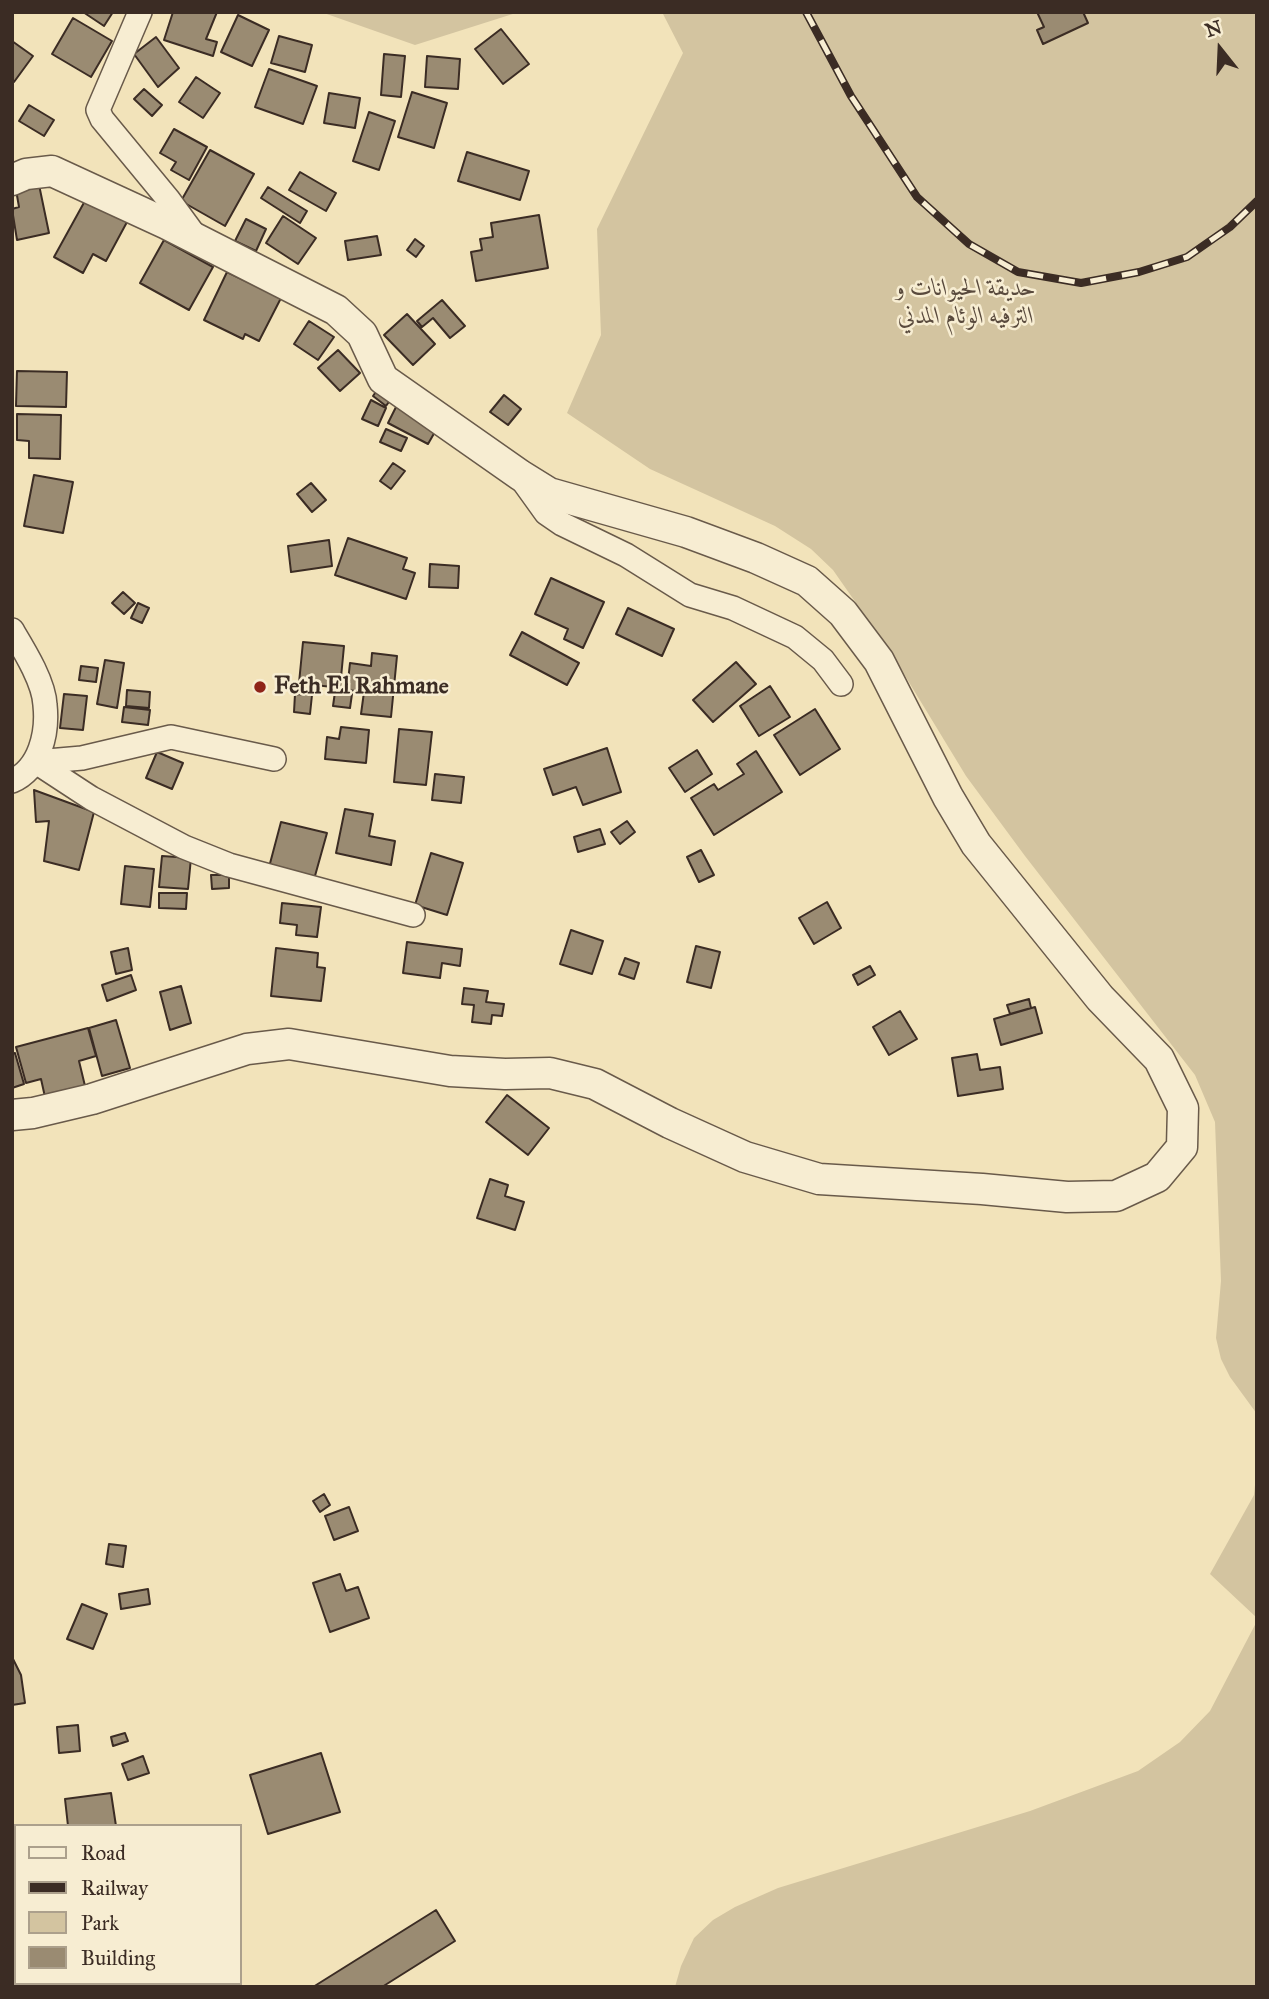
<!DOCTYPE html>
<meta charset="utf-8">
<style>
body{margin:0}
#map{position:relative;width:1269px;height:1999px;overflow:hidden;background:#f2e3ba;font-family:"IM FELL Great Primer",serif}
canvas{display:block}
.frame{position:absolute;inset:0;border:14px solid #3b2c24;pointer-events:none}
.legend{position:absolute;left:14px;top:1824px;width:228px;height:161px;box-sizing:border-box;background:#f7edd2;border:2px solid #aca08c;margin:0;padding:9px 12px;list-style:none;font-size:21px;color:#3b2c24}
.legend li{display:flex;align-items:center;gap:14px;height:35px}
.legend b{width:35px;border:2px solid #aca08c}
.north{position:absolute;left:1185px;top:14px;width:70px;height:70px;-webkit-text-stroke:5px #f7edd2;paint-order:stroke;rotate:342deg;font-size:19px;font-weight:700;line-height:28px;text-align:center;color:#3b2c24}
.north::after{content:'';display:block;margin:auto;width:24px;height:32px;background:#3b2c24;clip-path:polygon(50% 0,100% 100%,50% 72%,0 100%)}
</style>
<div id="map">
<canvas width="1269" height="1999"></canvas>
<div class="frame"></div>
<ul class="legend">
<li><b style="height:9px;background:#f7edd2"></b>Road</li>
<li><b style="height:9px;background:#3b2c24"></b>Railway</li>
<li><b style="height:19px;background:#d3c4a0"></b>Park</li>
<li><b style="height:19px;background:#9a8b72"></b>Building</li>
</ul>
<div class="north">N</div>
</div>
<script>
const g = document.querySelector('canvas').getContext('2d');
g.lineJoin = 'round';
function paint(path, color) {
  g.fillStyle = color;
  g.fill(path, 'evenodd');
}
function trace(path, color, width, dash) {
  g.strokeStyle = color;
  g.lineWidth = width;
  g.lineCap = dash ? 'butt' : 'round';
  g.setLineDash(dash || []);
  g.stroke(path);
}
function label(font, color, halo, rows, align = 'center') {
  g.font = font + ' "IM FELL Great Primer",Amiri,serif';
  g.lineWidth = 5;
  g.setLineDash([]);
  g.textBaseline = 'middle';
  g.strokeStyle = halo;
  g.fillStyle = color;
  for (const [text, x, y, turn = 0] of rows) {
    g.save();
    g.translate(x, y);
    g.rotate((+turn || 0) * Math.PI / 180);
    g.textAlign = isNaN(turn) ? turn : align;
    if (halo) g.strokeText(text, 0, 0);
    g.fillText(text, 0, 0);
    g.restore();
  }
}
paint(new Path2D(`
 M321,12H519L415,45Z
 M662,12H1257V1414L1230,1377L1221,1359L1216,1338L1221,1281L1215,1122L1195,1075L1025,856L966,776L893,656L833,570L811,549L775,526L650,469L567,413L601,335L597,229L683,53Z
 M1257,1464V1618L1210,1574L1254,1495Z
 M1257,1621V1987H675L681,1966L694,1938L713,1920L735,1907L778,1888L1030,1811L1138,1771L1180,1742L1210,1711Z`), '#d3c4a0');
const building = new Path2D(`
 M83,12H113L104,26Z
 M173,12H217L206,39L217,42L213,56L164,40Z
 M1037,12H1083L1088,23L1043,44L1037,30L1044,27Z
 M238,15L269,30L252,66L221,52Z
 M73,18L112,41L91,77L52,54Z
 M501,29L529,64L503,84L475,49Z
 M279,36L312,45L305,72L271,63Z
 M156,37L179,68L158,87L134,54Z
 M12,41L33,56L14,82L12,81Z
 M384,54L405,56L401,97L381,95Z
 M427,56L460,59L458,89L425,87Z
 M269,69L317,86L303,124L255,107Z
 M196,77L220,93L203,118L179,102Z
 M144,89L162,105L152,116L134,99Z
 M412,92L447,103L434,148L398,137Z
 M329,93L360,98L355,128L324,123Z
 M29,105L54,120L44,136L19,121Z
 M369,112L395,121L379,170L353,161Z
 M174,129L207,147L189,180L171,170L176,162L160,153Z
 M210,150L254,174L225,226L181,201Z
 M467,152L529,171L520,200L458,181Z
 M300,172L336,193L326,211L289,190Z
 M38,180L49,233L17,240L12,209L19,207L15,184Z
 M268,187L307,211L300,223L261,198Z
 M86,199L127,222L106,261L93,254L83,273L54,257Z
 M539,215L548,268L476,281L471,252L482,250L480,239L493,237L491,223Z
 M283,216L316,238L298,264L266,243Z
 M246,219L266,229L256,251L235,241Z
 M377,236L381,255L348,260L345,241Z
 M415,239L424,246L416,257L407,250Z
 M164,240L213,267L189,310L140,283Z
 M227,272L281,298L259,341L245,334L243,339L204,320Z
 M442,300L465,326L450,338L433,318L422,327L417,321Z
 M407,314L435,344L413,365L384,335Z
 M309,321L334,337L318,360L294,344Z
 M338,350L360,373L340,391L318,368Z
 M17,371L67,372L66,407L16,406Z
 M380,386L393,396L386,406L373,396Z
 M504,395L521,409L508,425L490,412Z
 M371,400L386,408L378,426L362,419Z
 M399,401L440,423L428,444L388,423Z
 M17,414L61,415L60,459L29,458V441L17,440Z
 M386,429L407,438L401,451L380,442Z
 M393,463L405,471L391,489L380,481Z
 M34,475L73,482L63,533L24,526Z
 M311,483L326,500L312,512L297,494Z
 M348,538L407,558L403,569L415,573L406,599L335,575Z
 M329,540L332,566L291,572L288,546Z
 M430,564L459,566L458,588L429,587Z
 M551,578L604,602L583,648L564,639L568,629L535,614Z
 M123,592L135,603L124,614L112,603Z
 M138,603L149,608L142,623L131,618Z
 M628,608L674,629L662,656L616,634Z
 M522,632L579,663L567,685L510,655Z
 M303,642L344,646L340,688L299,683Z
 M372,653L397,656L391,717L361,714L364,692L347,690L350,663L371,666Z
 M105,660L124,663L117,708L97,704Z
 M736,662L756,684L713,722L693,700Z
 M81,666L98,668L96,682L79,680Z
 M770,686L790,717L759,736L740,706Z
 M127,690L150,692L149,708L126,706Z
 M335,692L352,694L350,708L333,706Z
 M64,694L87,696L83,730L60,728Z
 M295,694L312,695L310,714L294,712Z
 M124,707L150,710L148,725L122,722Z
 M815,709L840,749L800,775L774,735Z
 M341,727L369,730L366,763L325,759L327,737L339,739Z
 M399,729L432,732L426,785L394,782Z
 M607,748L621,792L583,805L576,787L553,795L544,769Z
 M697,750L712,774L685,792L669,768Z
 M756,751L782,792L714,835L691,798L714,784L718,790L744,774L737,764Z
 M157,752L183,763L172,789L146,778Z
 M435,774L464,777L461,803L432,800Z
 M34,790L94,812L79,870L44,861L49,821L36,822Z
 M345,809L373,814L369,836L395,841L391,865L336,853Z
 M627,821L635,832L620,844L611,832Z
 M281,822L327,833L313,883L268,871Z
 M600,829L605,844L578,852L574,837Z
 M701,850L714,875L699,882L687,857Z
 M431,853L463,863L447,915L415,905Z
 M162,856L191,858L188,889L159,887Z
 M125,866L154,869L150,907L121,904Z
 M211,875H229V888L212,889Z
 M159,893H187L186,909L159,908Z
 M827,902L841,928L814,944L799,918Z
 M282,903L321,907L317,937L296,935L297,925L280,923Z
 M571,930L603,941L592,974L560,964Z
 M407,942L462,949L460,966L442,963L440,978L403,973Z
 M696,946L720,952L711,988L687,982Z
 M128,948L132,970L116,974L111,952Z
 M276,948L318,953L317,967L325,968L321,1001L271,996Z
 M625,958L639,963L634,979L619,974Z
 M870,966L875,975L858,985L853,975Z
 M131,975L136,990L107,1001L102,985Z
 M181,986L191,1023L170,1030L160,992Z
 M464,988L488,991L486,1002L504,1004L502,1016L492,1015L491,1024L472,1022L474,1005L462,1004Z
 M1029,999L1031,1008L1010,1014L1007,1005Z
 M1035,1007L1042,1033L1001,1045L994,1019Z
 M900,1011L917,1039L889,1055L873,1027Z
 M116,1020L130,1068L102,1076L89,1028Z
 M88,1028L96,1056L79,1061L85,1086L45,1097L41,1079L26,1083L16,1047Z
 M15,1053L24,1084L12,1088V1054Z
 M977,1054L980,1070L1000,1067L1003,1089L958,1096L952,1058Z
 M507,1095L549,1128L528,1155L486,1122Z
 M490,1179L508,1185L505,1196L524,1202L515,1230L477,1218Z
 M324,1494L330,1505L320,1512L313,1501Z
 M349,1507L358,1531L334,1540L325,1516Z
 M109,1544L126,1546L123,1567L106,1564Z
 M340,1574L346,1591L358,1587L369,1618L330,1632L313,1583Z
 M148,1589L150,1604L121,1609L119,1594Z
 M82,1604L107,1614L93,1649L67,1639Z
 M12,1657L21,1675L25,1703L12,1705Z
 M78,1725L80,1751L59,1753L57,1727Z
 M125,1733L128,1741L113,1746L111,1737Z
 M321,1753L340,1812L268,1834L250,1775Z
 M143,1756L149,1773L128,1780L122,1764Z
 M111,1793L116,1826H68L65,1799Z
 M16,1864V1917L12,1918V1866Z
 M436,1910L455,1941L382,1987H313Z`);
paint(building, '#9a8b72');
trace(building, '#3b2c24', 2);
const minor = new Path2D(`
 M140,12L98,110L102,119L168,199L195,236
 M523,481L546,513L562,524L626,555L690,595L733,608L795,637L823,660L841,684
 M12,630C24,650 44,682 45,705C48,733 40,769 12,781
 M36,762L91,798L184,847L229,865L413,915
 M36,762L82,758L171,737L274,759
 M12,1979L16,1978
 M114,1983L120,1987`);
const tertiary = new Path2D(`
 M12,180L26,174L52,171L167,224L336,310L362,334L383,379L520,475L549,493L686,532L756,558L807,581L843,613L879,661L948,797L976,844L1100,998L1159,1059L1183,1108L1182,1147L1157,1177L1116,1196L1067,1197L982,1189L819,1179L745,1157L670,1123L595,1084L550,1073L505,1074L450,1071L289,1044L247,1049L92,1099L33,1113L12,1115`);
trace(minor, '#695a4a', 26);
trace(tertiary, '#695a4a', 33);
trace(minor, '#f7edd2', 23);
trace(tertiary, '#f7edd2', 30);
const rail = new Path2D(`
 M806,12L851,96L917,197L969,244L1018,272L1081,283L1139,272L1187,257L1230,227L1257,201`);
trace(rail, '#3b2c24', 8);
trace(rail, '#f7edd2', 5, [16]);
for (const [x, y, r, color] of [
 [260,687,7,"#8f2418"]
]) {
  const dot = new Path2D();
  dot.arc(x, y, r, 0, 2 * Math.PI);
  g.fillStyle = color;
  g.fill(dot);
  trace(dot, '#f7edd2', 2.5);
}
label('italic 24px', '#594a3d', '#f7edd2', [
 ["حديقة الحيوانات و",966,289],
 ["الترفيه الوئام المدني",966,317]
]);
label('bold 24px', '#3b2c24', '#f7edd2', [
 ["Feth El Rahmane",274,687]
], 'left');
</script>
